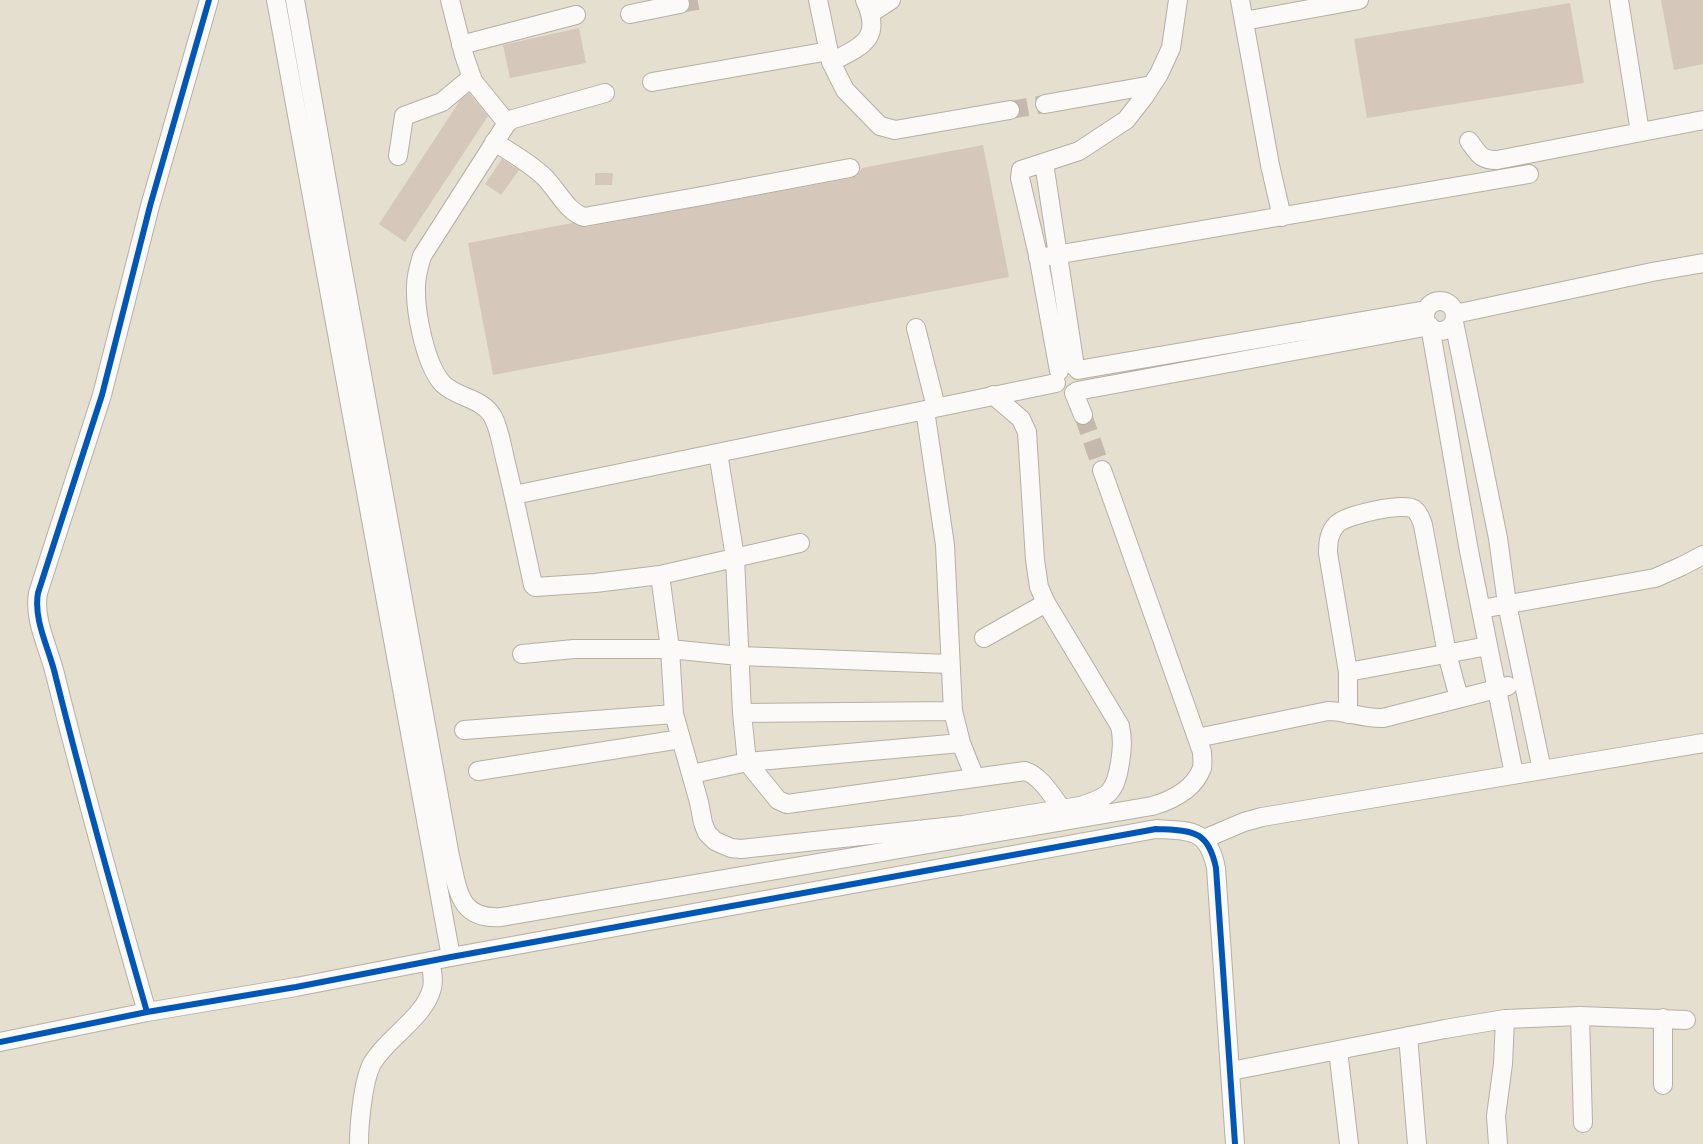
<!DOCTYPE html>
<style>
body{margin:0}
canvas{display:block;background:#e4dfce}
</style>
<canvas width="1703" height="1144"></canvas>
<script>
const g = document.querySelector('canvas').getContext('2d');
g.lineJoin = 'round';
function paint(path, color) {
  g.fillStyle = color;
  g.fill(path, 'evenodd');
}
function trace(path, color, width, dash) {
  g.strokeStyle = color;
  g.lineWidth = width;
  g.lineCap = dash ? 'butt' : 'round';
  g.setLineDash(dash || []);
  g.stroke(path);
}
paint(new Path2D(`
 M1661,0H1703V64L1674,70Z
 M1570,3L1584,83L1367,118L1354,39Z
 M579,28L586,63L510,78L503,45Z
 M469,93L488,116L405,242L379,224L461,99Z
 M983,145L1009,277L493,375L468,243L572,223L586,227L852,178L857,176L862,168Z
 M502,159L519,170L501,195L485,184Z
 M595,173H613L612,185H595Z`), '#d5c7ba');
trace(new Path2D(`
 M680,4L703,0
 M1010,110L1045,104
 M1083,415L1102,470`), '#c5b9ad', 18, [18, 9]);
const minor = new Path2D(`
 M276,0L451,957
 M295,0L338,243L450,856C458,889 458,920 501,917L1152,806C1173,800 1194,790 1202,768C1203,764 1202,757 1202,752L1102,470
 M450,0L464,55L473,81L507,123
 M818,0L831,62L845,90L880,126L895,130L1010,110
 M1240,0L1270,165L1282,217
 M1619,0L1640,132
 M871,13L891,0
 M630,14L680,4
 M1244,21L1359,0
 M461,45L576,15
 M831,62C862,46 883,39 865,0
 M652,82L829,51
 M605,93L513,119L507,123L422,256C419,266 416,275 416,286C415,311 425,365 443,384C457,398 483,398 493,417C500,430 502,448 506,463C516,504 524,544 533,585L535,587L595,583L660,575L800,543
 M1045,104L1152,85
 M1469,141C1479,154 1480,160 1497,160L1703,120
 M494,142C511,152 526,161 541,174C556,186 565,211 584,217L702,196L850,168
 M398,156L404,116L442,102L472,77
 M1044,163L1075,367
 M1038,258L1529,174
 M1425 316a15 15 0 1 1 30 0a15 15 0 1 1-30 0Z
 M1455,314L1652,272L1703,263
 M1454,322L1498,538L1507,604L1542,770
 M916,328L936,407
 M1078,370L1426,310
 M1059,371L1038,255L1020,178L1021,170L1079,151L1126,120L1144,97L1159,74L1171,48L1178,0
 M1077,391L1430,326L1469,551L1514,774
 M1074,393L1083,415
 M925,410L945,545L953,711L961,743L975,778
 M718,453L735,557L742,713L747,762L778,800L787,804L1025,771C1041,776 1052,796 1062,809
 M514,495L1056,383
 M660,575L670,649L674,714L699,802L703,823L707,833L715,841L731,848L741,849L963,825L1080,806C1109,797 1115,793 1120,763C1122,749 1123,739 1120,726L1046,603L1039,587L1035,560L1027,432L1021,419L993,395
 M1481,609L1655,578L1682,566L1703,555
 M984,638L1046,603
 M522,654L574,649H670L739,656L950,664
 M1348,672L1488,646
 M742,713L953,711
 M1348,714V672L1328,553C1328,542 1329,532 1337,524C1346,515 1403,502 1414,509C1419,513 1421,519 1423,525L1447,654L1459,698
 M464,730L674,714
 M1197,738L1328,711C1347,711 1364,719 1383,718L1508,686
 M478,771L681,739
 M692,774L747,762L961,743
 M1204,839L1244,822L1262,817L1703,743
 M147,1012C115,901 84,790 56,678C50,650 33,621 38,593L102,395L150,206L209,0
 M1580,1016L1583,1123
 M1663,1018V1085
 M1408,1036L1417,1144
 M0,1042L147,1012L296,987L451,957L1156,829C1192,831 1208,829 1216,868L1235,1144
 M1338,1050L1349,1144
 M1231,1071L1445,1029L1505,1019L1580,1016L1686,1020
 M359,1144C359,1125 363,1078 373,1062C388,1037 425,1017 432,988C434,979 432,970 430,961
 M1498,1144L1496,1116L1503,1064L1505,1019`);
trace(minor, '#b6afa5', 20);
trace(minor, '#fbfaf8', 18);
trace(new Path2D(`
 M147,1012C115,901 84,790 56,678C50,650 33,621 38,593L102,395L150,206L209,0
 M0,1042L147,1012L296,987L451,957L1156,829C1192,831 1208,829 1216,868L1235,1144`), '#0057b8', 6);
</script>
